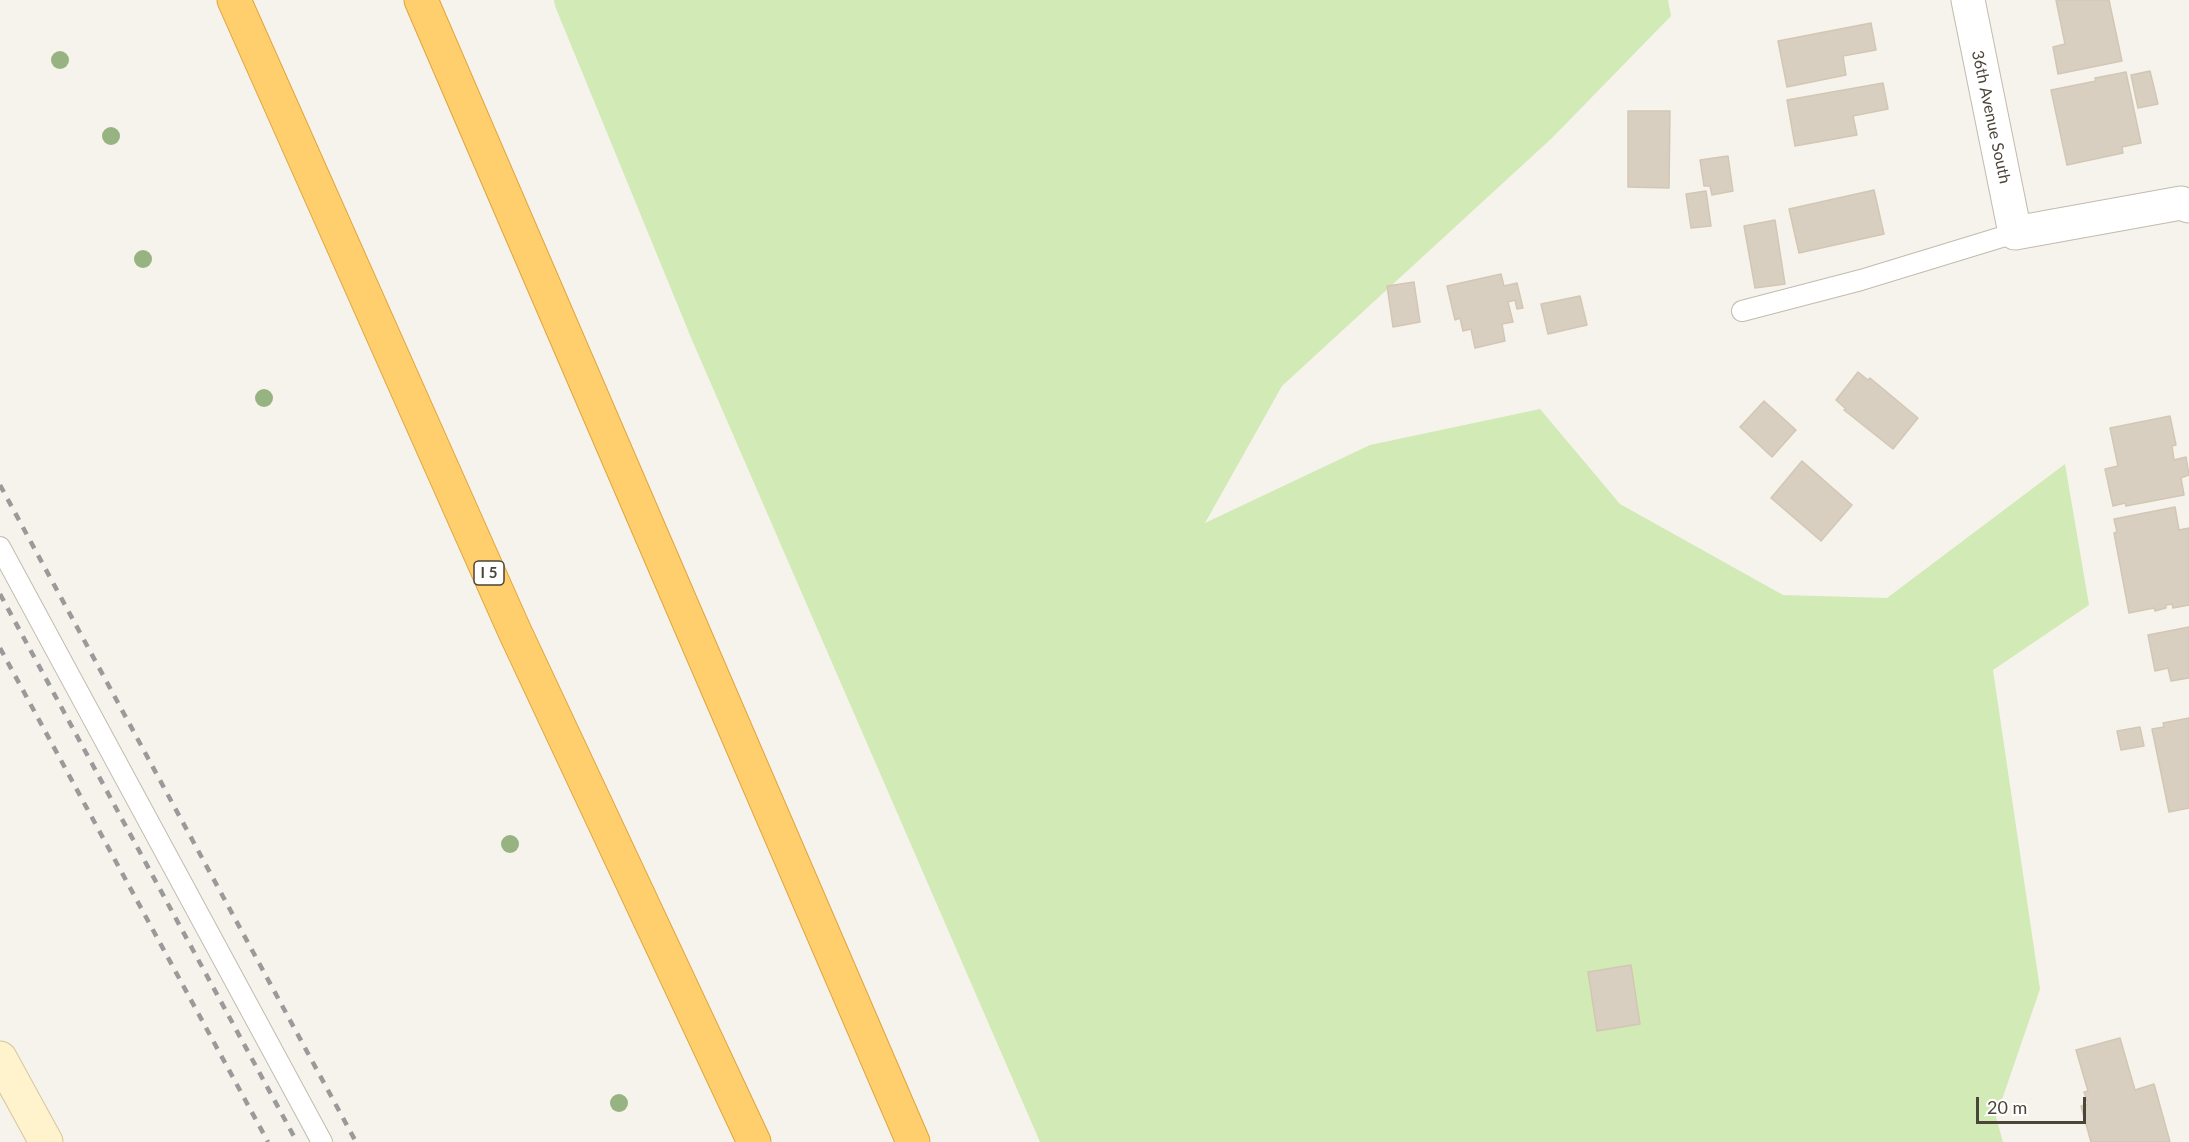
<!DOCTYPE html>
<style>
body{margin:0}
#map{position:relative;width:2189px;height:1142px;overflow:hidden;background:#f6f3ec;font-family:Lato,sans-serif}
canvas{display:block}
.scale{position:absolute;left:1976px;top:1097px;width:110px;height:27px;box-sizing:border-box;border:3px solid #4b4439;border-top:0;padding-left:8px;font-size:18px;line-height:21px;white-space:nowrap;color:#4b4439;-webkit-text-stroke:4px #fff;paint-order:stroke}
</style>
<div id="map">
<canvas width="2189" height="1142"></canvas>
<div class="scale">20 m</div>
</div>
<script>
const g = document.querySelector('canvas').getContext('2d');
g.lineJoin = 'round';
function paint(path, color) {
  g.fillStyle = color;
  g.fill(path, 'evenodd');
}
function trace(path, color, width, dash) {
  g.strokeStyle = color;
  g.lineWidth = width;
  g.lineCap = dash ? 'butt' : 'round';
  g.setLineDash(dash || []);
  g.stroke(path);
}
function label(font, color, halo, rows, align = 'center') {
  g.font = font + ' Lato,sans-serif';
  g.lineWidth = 4.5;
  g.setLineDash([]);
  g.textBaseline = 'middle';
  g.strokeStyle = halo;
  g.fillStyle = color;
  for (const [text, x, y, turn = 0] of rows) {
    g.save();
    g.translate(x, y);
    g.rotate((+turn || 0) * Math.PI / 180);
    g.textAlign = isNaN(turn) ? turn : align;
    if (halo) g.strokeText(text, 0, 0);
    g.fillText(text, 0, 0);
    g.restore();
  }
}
paint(new Path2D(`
 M554,0H1668L1671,16L1552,138L1282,386L1205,523L1370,445L1540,409L1620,504L1783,595L1887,598L2065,464L2089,605L1993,670L2040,989L1996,1117L2003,1142H1040L692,340L555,6Z`), '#d2eab5');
const building = new Path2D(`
 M2056,0H2109L2122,61L2058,74L2053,47L2065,44Z
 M1871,23L1876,50L1843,56L1846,75L1787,87L1778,41Z
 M2150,71L2158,104L2138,108L2131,75Z
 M2126,72L2141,143L2122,147L2123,153L2067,165L2051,90L2096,81L2095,78Z
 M1883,83L1888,109L1853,116L1857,135L1795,146L1787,100Z
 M1628,111H1670L1669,188L1628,187Z
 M1728,156L1733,191L1712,195L1710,186H1704L1700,160Z
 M1874,190L1884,234L1799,253L1789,209Z
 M1706,191L1711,226L1691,228L1686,194Z
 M1775,220L1785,284L1755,288L1744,226Z
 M1501,274L1504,286L1517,283L1523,308L1517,309L1515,300L1508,302L1513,322L1502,324L1505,341L1475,348L1471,329L1463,331L1460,318L1455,320L1447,286Z
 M1414,282L1420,322L1393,327L1387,286Z
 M1580,296L1587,325L1548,334L1541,304Z
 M1858,372L1868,380L1870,378L1918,418L1893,449L1844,410L1846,409L1836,400Z
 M1764,401L1796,430L1772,457L1740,427Z
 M2170,416L2176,445L2172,446L2174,460L2186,457L2189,475L2181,478L2184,495L2126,506L2125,503L2113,506L2105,469L2118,466L2110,428Z
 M1802,461L1852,505L1821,541L1771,498Z
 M2175,507L2179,530L2189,528V605L2173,608L2172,604L2166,605V608L2155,611L2154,608L2129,613L2114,533L2117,532L2114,519Z
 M2189,627V678L2171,681L2168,668L2155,671L2148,635Z
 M2189,718V808L2169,812L2152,729L2164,727L2163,723Z
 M2140,727L2144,746L2121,750L2117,731Z
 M1631,965L1640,1024L1597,1031L1588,972Z
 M2120,1038L2135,1090L2154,1084L2170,1142H2091L2081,1106L2088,1104L2084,1092L2088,1091L2076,1050Z`);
paint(building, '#d8cfc1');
trace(building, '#d3c7b4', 1.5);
const lane = new Path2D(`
 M1742,311L1861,280L2015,233
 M0,547L322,1142`);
const street = new Path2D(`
 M1968,0L2015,233L2181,203L2189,206`);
const secondary = new Path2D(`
 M0,1058L46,1142`);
const highway = new Path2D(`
 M234,0L515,632L754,1142
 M421,0L913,1142`);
trace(lane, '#c2bbae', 22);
trace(street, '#c2bbae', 35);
trace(secondary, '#d6c79b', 35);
trace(highway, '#e0a43c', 35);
trace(lane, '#fff', 20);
trace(street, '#fff', 33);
trace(secondary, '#fff3cd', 33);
trace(highway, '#ffcf6e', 33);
trace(new Path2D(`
 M0,485L356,1142
 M0,594L297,1142
 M0,648L268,1142`), '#9a9a9a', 4.5, [8, 8]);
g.fillStyle = '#97b381';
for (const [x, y] of [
 [60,60],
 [111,136],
 [143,259],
 [264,398],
 [510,844],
 [619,1103]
]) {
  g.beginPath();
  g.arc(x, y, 9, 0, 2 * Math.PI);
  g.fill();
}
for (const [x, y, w] of [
 [489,573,30]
]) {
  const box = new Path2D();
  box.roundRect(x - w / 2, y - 12, w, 24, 4.5);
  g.fillStyle = '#fff';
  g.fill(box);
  trace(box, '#4b4439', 1.5);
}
label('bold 15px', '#4b4439', null, [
 ["I 5",489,573]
]);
label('16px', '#4b4439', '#fff', [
 ["36th Avenue South",1991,117,78]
]);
</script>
